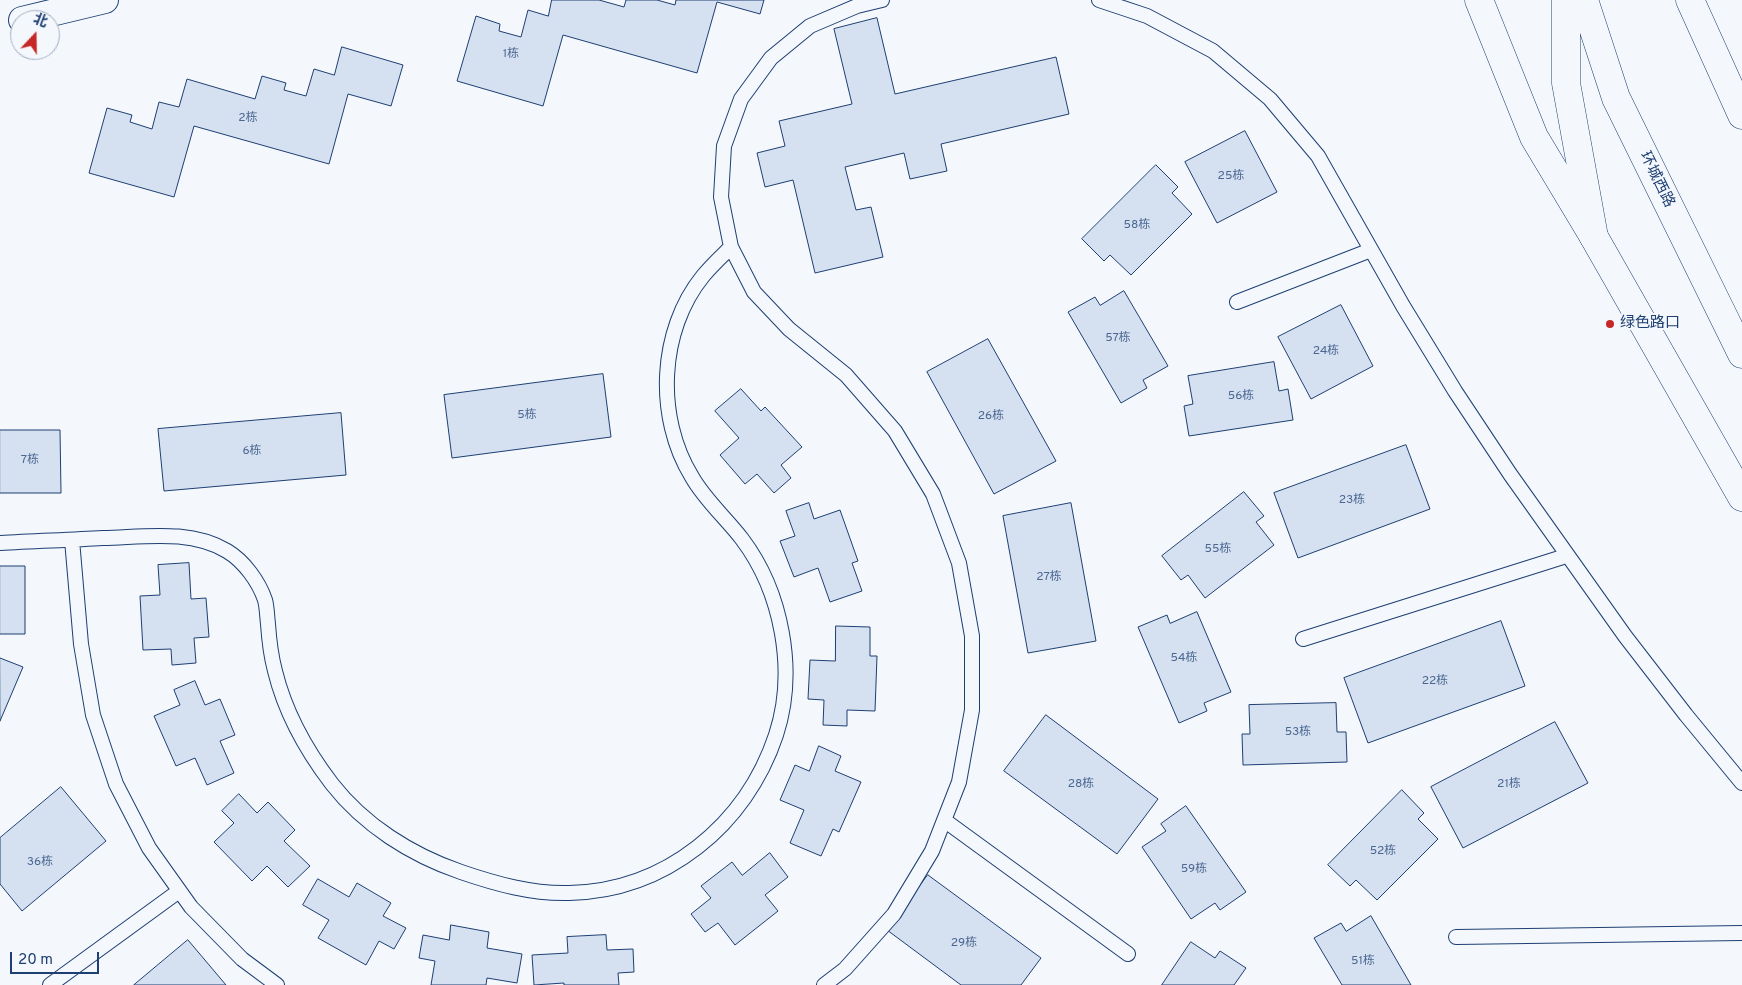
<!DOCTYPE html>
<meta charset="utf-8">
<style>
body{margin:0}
#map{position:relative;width:1742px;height:985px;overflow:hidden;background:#f4f7fb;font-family:Overpass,"Noto Sans SC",sans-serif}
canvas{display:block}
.north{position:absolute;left:10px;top:10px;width:50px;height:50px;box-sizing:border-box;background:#f4f7fb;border:1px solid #9eadc5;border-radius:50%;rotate:21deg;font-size:14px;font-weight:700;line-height:20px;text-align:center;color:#1d3f73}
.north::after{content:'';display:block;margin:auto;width:18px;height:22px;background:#c62828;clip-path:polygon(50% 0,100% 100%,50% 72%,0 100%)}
.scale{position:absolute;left:10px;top:952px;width:89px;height:22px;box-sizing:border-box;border:2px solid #1d3f73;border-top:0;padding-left:6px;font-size:15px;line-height:18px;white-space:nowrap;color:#1d3f73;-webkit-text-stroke:4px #f4f7fb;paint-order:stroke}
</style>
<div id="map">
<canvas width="1742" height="985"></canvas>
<div class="north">北</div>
<div class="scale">20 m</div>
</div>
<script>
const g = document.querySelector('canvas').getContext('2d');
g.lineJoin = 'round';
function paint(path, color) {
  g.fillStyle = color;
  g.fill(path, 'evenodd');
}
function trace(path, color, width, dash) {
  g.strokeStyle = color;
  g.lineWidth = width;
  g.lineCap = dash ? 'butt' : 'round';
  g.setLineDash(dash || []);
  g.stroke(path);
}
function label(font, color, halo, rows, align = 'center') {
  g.font = font + ' Overpass,"Noto Sans SC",sans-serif';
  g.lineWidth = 4;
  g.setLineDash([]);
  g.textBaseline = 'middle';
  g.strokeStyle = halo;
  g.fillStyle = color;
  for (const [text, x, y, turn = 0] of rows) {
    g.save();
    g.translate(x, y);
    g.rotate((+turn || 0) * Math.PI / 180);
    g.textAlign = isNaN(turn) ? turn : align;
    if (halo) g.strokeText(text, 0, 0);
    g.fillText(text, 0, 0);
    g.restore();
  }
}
const building = new Path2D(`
 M552,0H599L624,7L626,0H657L675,5L676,0H764L760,14L717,2L697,73L563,35L543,106L457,81L476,16L500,24L499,31L521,37L528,10L548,16Z
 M877,18L895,94L1056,57L1069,114L941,144L947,171L910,179L904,153L845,167L856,210L871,207L883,257L815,273L793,180L765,187L757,153L785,146L779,121L852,104L834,29Z
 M342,47L403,65L391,106L348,94L329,164L194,126L174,197L89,173L107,108L132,115L130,122L152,129L159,102L179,107L187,79L255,99L262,76L286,83L284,90L306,96L314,69L334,75Z
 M1245,131L1277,192L1217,223L1185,162Z
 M1156,165L1178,187L1172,193L1192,214L1131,275L1110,255L1104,261L1082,239Z
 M1124,291L1168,366L1143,380L1147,388L1121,403L1068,312L1095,297L1100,305Z
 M1341,305L1373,366L1311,399L1278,337Z
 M988,339L1056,461L994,494L927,372Z
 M1274,362L1279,391L1288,389L1293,420L1189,436L1184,406L1193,404L1188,376Z
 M603,374L611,437L452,458L444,395Z
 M741,389L761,411L765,407L802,447L781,465L791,478L774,493L757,474L745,484L720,455L739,438L715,411Z
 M341,413L346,475L164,491L158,429Z
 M0,430H60L61,493H0Z
 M1406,445L1430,509L1298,558L1274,493Z
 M1244,492L1264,516L1256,522L1274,545L1205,598L1188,575L1181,580L1162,556Z
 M809,503L814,519L840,510L858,561L852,563L862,591L830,602L818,568L794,577L780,541L795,536L786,511Z
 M1071,503L1096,641L1028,653L1003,516Z
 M189,563L191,599L206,598L209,637L194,638L196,663L172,665L171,649L143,650L140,596L160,595L158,565Z
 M0,566H25V634H0Z
 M1197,612L1231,692L1204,703L1207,711L1179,723L1138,627L1167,615L1170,623Z
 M1501,621L1525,686L1368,743L1344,678Z
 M836,626L870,627V656H877L875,711L847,710V726L823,725L824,700L808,699L810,660L835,661Z
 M0,658L23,667L0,721Z
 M195,681L205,705L220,699L235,735L220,741L234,773L207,785L195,758L176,766L154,716L180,705L174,690Z
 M1336,703L1337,732H1346L1347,762L1243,765L1242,734H1250L1249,705Z
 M1046,715L1158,799L1117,854L1004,771Z
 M1555,722L1588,783L1463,848L1431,787Z
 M819,746L841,756L835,771L861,782L839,832L833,829L821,856L790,843L804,810L780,800L795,765L809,771Z
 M61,787L106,841L22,911L0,884V838Z
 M1402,790L1424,813L1418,819L1438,839L1377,900L1356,880L1350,886L1328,865Z
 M239,794L257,813L268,802L295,830L284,841L310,866L288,887L267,866L252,881L214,842L234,823L222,811Z
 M1186,806L1246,892L1220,910L1215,903L1191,919L1142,847L1166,831L1161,824Z
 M770,853L788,877L765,895L778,911L735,945L718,923L705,932L691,914L711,898L701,886L732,862L742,875Z
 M928,875L1041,958L1021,985H961L887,930Z
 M318,879L349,897L357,883L391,903L383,916L406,928L394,949L379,941L366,965L318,938L329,920L303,905Z
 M1371,916L1411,985H1342L1314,938L1341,923L1346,931Z
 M451,925L489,932L487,948L522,954L517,983L487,978L486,985H431L435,961L419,958L423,935L449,940Z
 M606,935L607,950L633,949L634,972L618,973L619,985H564V983L534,985L532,955L568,953L567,937Z
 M188,940L226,985H134Z
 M1191,942L1215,958L1220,951L1246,968L1234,985H1162Z`);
paint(building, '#d5e0f0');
trace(building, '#1d3f73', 1);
const service = new Path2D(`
 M1099,0L1147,16L1213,51L1270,99L1318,156L1403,306L1455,391L1510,474L1625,636L1686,715L1742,783
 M1237,302L1371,250
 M72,540L81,644L93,715L116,784L149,848L191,907L242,959L277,985
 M0,543C34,541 69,540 103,538C145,537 190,529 227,551C244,561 259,582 265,600C267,607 267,616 268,624C269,639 271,656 275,671C285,712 306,750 332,784C364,825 411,855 461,872C496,884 532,894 569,893C666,891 746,825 776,735C797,671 782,592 742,539C726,518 705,500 692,477C655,417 659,330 703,276C712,265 722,256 731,247
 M1303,639L1566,556
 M944,820L1128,954
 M1456,937L1742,933
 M50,985L179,891
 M824,985L845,969L894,914L932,851L959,782L972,710V636L959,563L933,494L895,431L846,375L789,329L754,292L731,247L721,197L724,146L741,99L771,58L810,26L857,6L882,0`);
const minor = new Path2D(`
 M22,20L105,0`);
const primary = new Path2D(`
 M1479,0L1534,137L1594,237L1742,497`);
const trunk = new Path2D(`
 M1566,0V83L1594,237
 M1584,0L1616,98L1742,354
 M1690,0L1742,115`);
trace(service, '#1d3f73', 16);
trace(minor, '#1d3f73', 28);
trace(primary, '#1d3f73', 29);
trace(trunk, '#1d3f73', 29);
trace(service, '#f4f7fb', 14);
trace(minor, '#f4f7fb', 26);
trace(primary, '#f4f7fb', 28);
trace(trunk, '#f4f7fb', 28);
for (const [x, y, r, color] of [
 [1610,324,5,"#c62828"]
]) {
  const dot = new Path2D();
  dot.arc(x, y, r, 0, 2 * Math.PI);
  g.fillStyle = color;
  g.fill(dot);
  trace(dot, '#f4f7fb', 2);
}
label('12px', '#4b6792', null, [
 ["1栋",511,55],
 ["2栋",248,119],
 ["25栋",1231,177],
 ["58栋",1137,226],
 ["57栋",1118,339],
 ["24栋",1326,352],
 ["56栋",1241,397],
 ["5栋",527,416],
 ["26栋",991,417],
 ["6栋",252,452],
 ["7栋",30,461],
 ["23栋",1352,501],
 ["55栋",1218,550],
 ["27栋",1049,578],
 ["54栋",1184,659],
 ["22栋",1435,682],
 ["53栋",1298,733],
 ["28栋",1081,785],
 ["21栋",1509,785],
 ["52栋",1383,852],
 ["36栋",40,863],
 ["59栋",1194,870],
 ["29栋",964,944],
 ["51栋",1363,962]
]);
label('15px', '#1d3f73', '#f4f7fb', [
 ["环城西路",1656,180,64]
]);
label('15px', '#1d3f73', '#f4f7fb', [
 ["绿色路口",1620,324]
], 'left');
</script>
